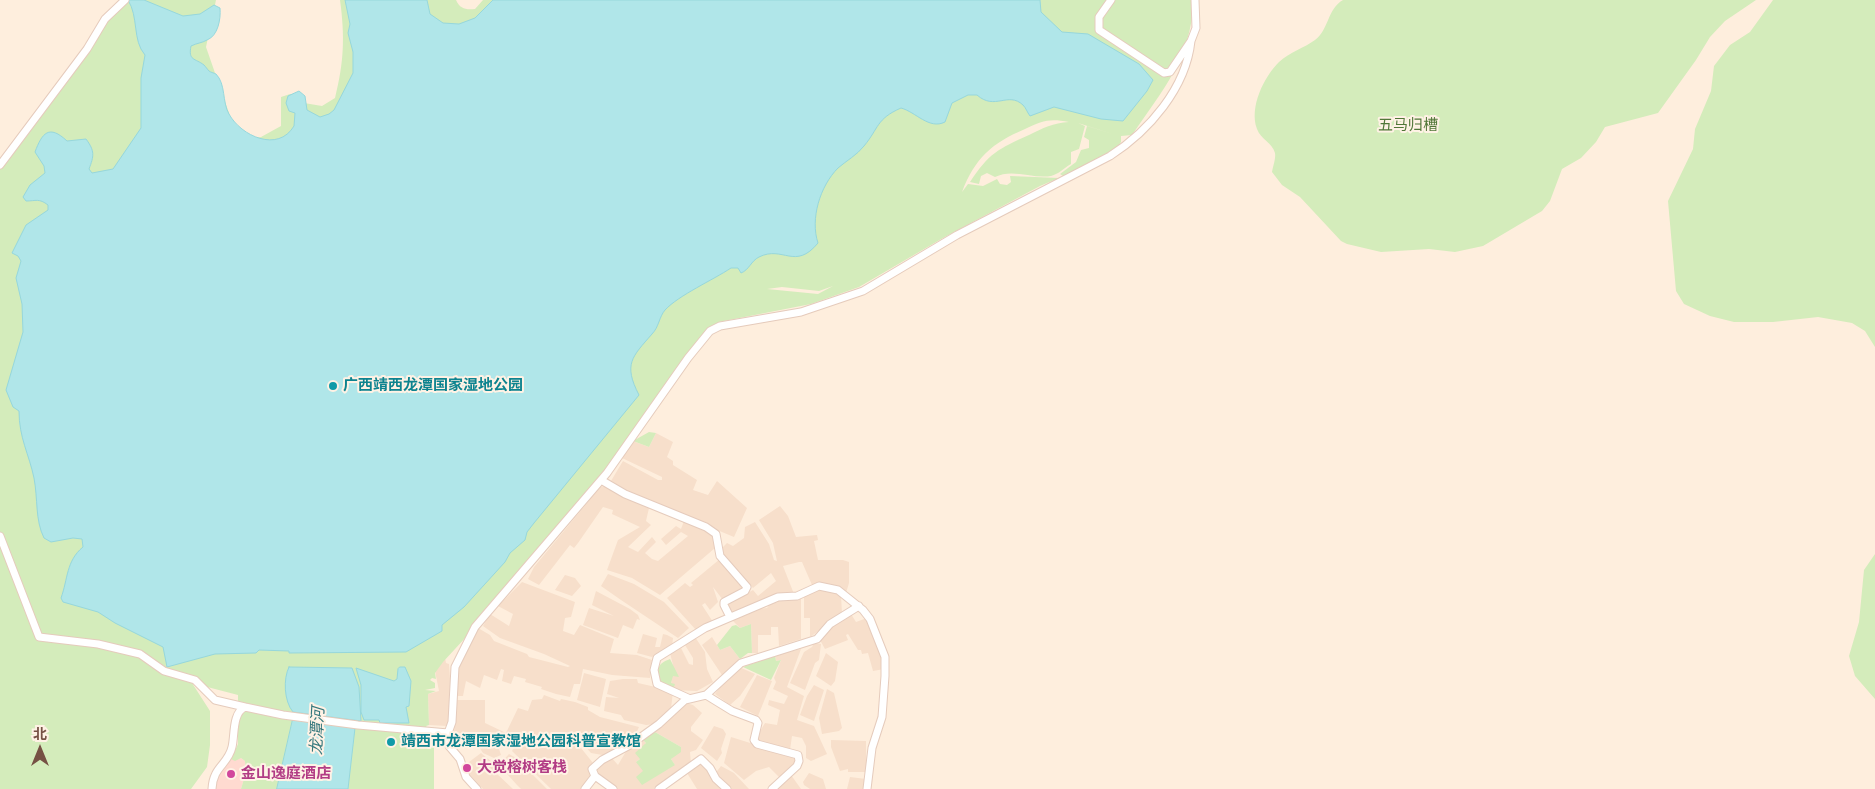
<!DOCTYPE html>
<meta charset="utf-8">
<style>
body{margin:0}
#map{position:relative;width:1875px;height:789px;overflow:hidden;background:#feeedd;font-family:Helvetica,"Noto Sans SC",sans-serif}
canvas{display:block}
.north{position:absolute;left:15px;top:724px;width:50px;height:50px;-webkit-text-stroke:4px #fff2e5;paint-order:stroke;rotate:0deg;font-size:14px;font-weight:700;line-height:20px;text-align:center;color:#765144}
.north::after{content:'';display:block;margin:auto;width:18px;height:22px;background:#765144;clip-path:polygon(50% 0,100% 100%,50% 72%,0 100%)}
</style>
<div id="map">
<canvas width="1875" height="789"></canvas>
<div class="north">北</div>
</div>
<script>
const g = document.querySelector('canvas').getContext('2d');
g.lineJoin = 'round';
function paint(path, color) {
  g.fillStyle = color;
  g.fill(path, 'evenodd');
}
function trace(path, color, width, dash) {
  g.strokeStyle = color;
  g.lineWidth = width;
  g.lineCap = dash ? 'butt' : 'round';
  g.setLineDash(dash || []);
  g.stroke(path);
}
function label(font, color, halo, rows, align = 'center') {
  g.font = font + ' Helvetica,"Noto Sans SC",sans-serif';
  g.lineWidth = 4;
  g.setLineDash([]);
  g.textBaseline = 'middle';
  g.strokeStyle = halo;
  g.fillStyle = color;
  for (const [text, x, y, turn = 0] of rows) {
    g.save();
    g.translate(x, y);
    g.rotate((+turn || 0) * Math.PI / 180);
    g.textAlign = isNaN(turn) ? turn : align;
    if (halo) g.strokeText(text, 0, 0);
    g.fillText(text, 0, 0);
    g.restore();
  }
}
paint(new Path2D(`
 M656,433L673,442L667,457L673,461V465L697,480L693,490L708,495L717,481L747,508L734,537L640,498L611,481L623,461L658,480H662V477L622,458L627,447L633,441L649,447Z
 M598,486L607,487L649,508L646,521L651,525L628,547L638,552L652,537L656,542L645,553L652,559L658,561L688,536L681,532L666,545L661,539L676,526L681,529L684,521L708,532L715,539V548L660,595L632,578L607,570L618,540L640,527L612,514L613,510L603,507L578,543L574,548L570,545L539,585L528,579L534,567L588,502Z
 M780,506L788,516L796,537L817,535L818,540L814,541L818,560H843L849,562V583L846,593L824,584L812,585L802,562H799L783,566L794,594L731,613L726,605L753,590L758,596L776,581L771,573L753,588L724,558L720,550L727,543L733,546L744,538L745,527L755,522L769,544L774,560L777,561L773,543L759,520Z
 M720,559L744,588L723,600L713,587L718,602L710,610L705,603L702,605L713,622L696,630L667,598L685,583L690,587L693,585L691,583Z
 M608,574L634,584L664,602L689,628L678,638L621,600L601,586Z
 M565,575L575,578L581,586L572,596L555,590Z
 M522,582L575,602L571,617L565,618L563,631L574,635L580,625L614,639L610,653L637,655L652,660L650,678L612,675L583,669L580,684H574L570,697L556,694L541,689L542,687L525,682L526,679L514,676L511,684L502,681L504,670L501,669L497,680L484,675L480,688L466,681L463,696H455L456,671L478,628L490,635L494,641L527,654L529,657L568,667L570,666L544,654L500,638L483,626L490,614L509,626L513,614L498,606Z
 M821,588L841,595L842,614L810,637V618H804V595Z
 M596,591L630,609L638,615L640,620L637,619L633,629L623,625L618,638L583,625L589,608L614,616L592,605Z
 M801,596V639L779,646L778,627H771V635H758V653H752L751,624L740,628L732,620L748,610L767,608L770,604L778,602L779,598Z
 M851,614L856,622L867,618L882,653L884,669L873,671L868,653L862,654L861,650H858L848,634L846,635L848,640L825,649L820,640L823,634L837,622Z
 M643,634L657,638L655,647H660L663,634L667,635L673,638L672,647L652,657L637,653Z
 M695,637L705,652L707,669L713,682L697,691L673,690L671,683L674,669L670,653L681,648L689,664L693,665V658L685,645Z
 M712,637L720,650L730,646L740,659L722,675L702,645Z
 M814,643L821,644L819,660L815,663L805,690L790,683L804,652L812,647Z
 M801,649L787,687L804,696L797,720L814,726L827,754L811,761L806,758V746L802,738L792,736L790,750L760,744L756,738L765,723L777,725L780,710L768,705L769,700L784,704L788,696L773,689L776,682L774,678L781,660L776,661L775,655Z
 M826,653L838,662L835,681L831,686L816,676Z
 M445,658L446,663L449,664L450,678L449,721L447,726L429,725L428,694L439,691L434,666Z
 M739,667L755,674L740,696L730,705L715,694L726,679Z
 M584,673L606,679L600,707L577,700Z
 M757,675L772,681L758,716L740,707Z
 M623,679H637L638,683L673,691L671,709L655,724L646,725L624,720L621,715L604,711L606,697L619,698L607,694L610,681Z
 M814,685L824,690L814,721L800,715L807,696Z
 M827,689L834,693L842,728L839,731L822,734L819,718Z
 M544,695L560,701L561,699L575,702L588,707V710L600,717L639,727L632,742L624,745H616L614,751L608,756L591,753L582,743L562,738L581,748L593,763L589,771L592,775L583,789H551L512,751L517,742L510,749L502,747L499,749L501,755L494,758L483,753L472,736L454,732L456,700H485V723L506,733L518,708L528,711L532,700L542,699Z
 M686,703L693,705L702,713L691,727V731L703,740L696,750L690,752L691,764L654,789H617L595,771L611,757L618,765L628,748L641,738L646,743L640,759L636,762L675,765L671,759L681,747L655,732L662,727L668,717Z
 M714,726L723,729L726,734L721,749L722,753L717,761L701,748Z
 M731,737L792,756L797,762L780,778L769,767L756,771L744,780L724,763Z
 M831,740L866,741V760L868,764L867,772H848V769L840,771L831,747Z
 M481,753L498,767L495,772L513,789H483L464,768L465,765Z
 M509,754L516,758L547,789H521L517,785L499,765Z
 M701,762L723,789H697L687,773Z
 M721,766L734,773L749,789H729L714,775Z
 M809,773L823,779L826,789H810L804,785L803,782Z
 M791,775L801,789H775Z
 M850,777L866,779L865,789H847Z`), '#f7dfcb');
paint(new Path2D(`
 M231,759L241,758L245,761L246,772L241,789H215L216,776Z`), '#ffdad0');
paint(new Path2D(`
 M123,0H216L206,47L231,119L245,139L261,137L281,126V97L290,94H296L304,103L322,106L335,98C344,62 345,37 340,0H456C460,9 466,10 475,9L483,0H1194C1190,60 1164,88 1132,135L1121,136V142L1116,149L1063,176L1060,174L1076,162L1081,150L1089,148V140L1084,137L1087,126L1116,135L1078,123L1085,126L1079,149L1071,152V164C1064,168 1059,174 1051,176C1033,179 1012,168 995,177L987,173L981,176L979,184L970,182C989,153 998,149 1029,135C1043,128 1053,123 1069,122C1049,118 1042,121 1025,129C992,143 975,158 962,192L968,184L983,186L997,179L1000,184L1007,185L1011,182L1010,176L1059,178L1040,186L943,238L859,287L811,304L719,322L598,488L550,546L443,662L435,673L436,679L432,678L430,680L435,683V688L425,690L436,691L428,694L429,725L426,726L434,736V789H241L246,772L245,761L241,758L235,761L231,759L238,744V695L192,683L210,711V745L207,767L191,789H0V160ZM833,286L818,294L767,289L782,287L819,291Z
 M1343,0H1756L1725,21L1710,37L1696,60L1658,113L1605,127L1596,142L1581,158L1562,169L1550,201L1542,211L1483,246L1455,252L1429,249L1381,252L1347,244L1341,241L1300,197L1282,185L1272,172C1273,166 1276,158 1275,153C1272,142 1261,140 1257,129C1249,107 1264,77 1279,62C1290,52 1304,48 1315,40C1329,30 1327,9 1343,0Z
 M1773,0H1875V347L1865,331L1852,323L1818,317L1773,322H1734L1710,316L1684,304L1676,291L1668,201L1693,149L1695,129L1711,91L1714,66L1730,45L1750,32Z
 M649,432L656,433L649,447L633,441Z
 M1875,554V699L1855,676L1849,656L1859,622L1864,570Z
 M751,624L752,653H748L740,659L730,646L720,650L717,645L732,626L736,625L740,628Z
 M775,655L776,661L781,660L771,680L743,667Z
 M670,659L679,677L673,676L671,683L675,684L673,690L659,682C657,668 657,664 670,659Z
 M655,732L681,747V752L671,759L675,765L642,785L636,777L643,771L636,762L640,759L635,753L646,743L641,738Z`), '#d4ecbb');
const water = new Path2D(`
 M128,0H144L183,16L200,14L214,5L220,8C221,19 218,36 207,40C202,43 197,43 191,46C188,61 195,58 204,65C205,66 208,70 209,71C210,72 214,73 216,74C226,84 222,102 229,114C241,136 278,153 294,126L295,113L289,111L286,103L288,96L299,91L305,96L307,110L320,117L329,114L334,110L353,73V52L348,33L350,24L345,0H427L430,14L443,23L459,24L475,18L493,0H1040L1041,12L1062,32L1088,34L1139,64L1153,80L1147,91L1123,121L1101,119L1054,107L1030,116C1027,112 1026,108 1023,105C1008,91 995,111 977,95H968L952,103L945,122C929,130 916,112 901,108C876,119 879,128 864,146C857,155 846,161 838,168C820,186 810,219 818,243C795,271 783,245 759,257C751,261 749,270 741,273L738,268H731C713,280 679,295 665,310C659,317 659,327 652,334C632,357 623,364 639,395L534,523L527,532L525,540L510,553L505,562L464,607L442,625V631L406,652L289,653V651L259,650L256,653L215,654L167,667L163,647L115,623L98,612L63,602L61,598C68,579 66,561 83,547L82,539L73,538L51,542L44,538C35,520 38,499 34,478C29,454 19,438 19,411L13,407L6,390L23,332L22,304L16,278L21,261L18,256L12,253L26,225L48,210V205C39,198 36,201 26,201L23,197L30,185L45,173L44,166L35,152C42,133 49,124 67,141L86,139C95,151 94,156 89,169L92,173L113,169L141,128V78L145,55C132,40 139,17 128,0Z
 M289,667L352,668L359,687L361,721L293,712C284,701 283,679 289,667Z
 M400,667H405L411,681L409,706L406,707L409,723H380L379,720H364L361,712V685L356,668L394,681L397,679L398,669Z
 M293,719L355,728L348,789H277Z`);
paint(water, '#b0e6e9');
trace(water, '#96d7dc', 1);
const street = new Path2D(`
 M1191,41L1196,28L1195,0
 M0,165L87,49L105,19L125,0
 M601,480L625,494L706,527L716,534L720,556L747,587L745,591L724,602V605L730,617
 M0,536L39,637L98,644L140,654L164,671L195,680L215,700L245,707
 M706,695L741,663L817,639L830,624L859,606
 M688,698L657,684L654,670L657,658L705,628L778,597L797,596L819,586L838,590L863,610L870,619L885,657V676L882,717L872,748L867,789
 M448,733L452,722L455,667L475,627L607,473L688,358L710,331L720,326L801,312L863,291L957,235L1110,156C1149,131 1186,88 1191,41L1170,72L1164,73L1099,30V17L1111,0
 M595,776L613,789
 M212,789C213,766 228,765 232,747C235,735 232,713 245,707L283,715L358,725L448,733L449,746L460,759L466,777L477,789
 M585,789L595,776L592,769L602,760L630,745L659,724L685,700L706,695L732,711L756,720L758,723L754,740L757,744L798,755L799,761L797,766L772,789
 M659,789L701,759L710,768L716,779L727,789`);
trace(street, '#e5cbbc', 9);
trace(street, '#fff', 7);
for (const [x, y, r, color] of [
 [333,386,5,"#0f9aa8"],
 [391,742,5,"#0f9aa8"],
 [467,768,5,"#d1479c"],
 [231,774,5,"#d1479c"]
]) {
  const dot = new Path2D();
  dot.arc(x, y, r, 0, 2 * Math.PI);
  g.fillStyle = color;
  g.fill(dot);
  trace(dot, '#fff2e5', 2);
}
label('15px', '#517738', '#fff2e5', [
 ["五马归槽",1408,126]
]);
label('bold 15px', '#0d838f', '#fff2e5', [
 ["广西靖西龙潭国家湿地公园",343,386],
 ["靖西市龙潭国家湿地公园科普宣教馆",401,742]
], 'left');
label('bold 15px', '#b23c85', '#fff2e5', [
 ["大觉榕树客栈",477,768],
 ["金山逸庭酒店",241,774]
], 'left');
label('italic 16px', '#36787d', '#fff2e5', [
 ["龙潭河",318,731,-87]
]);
</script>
